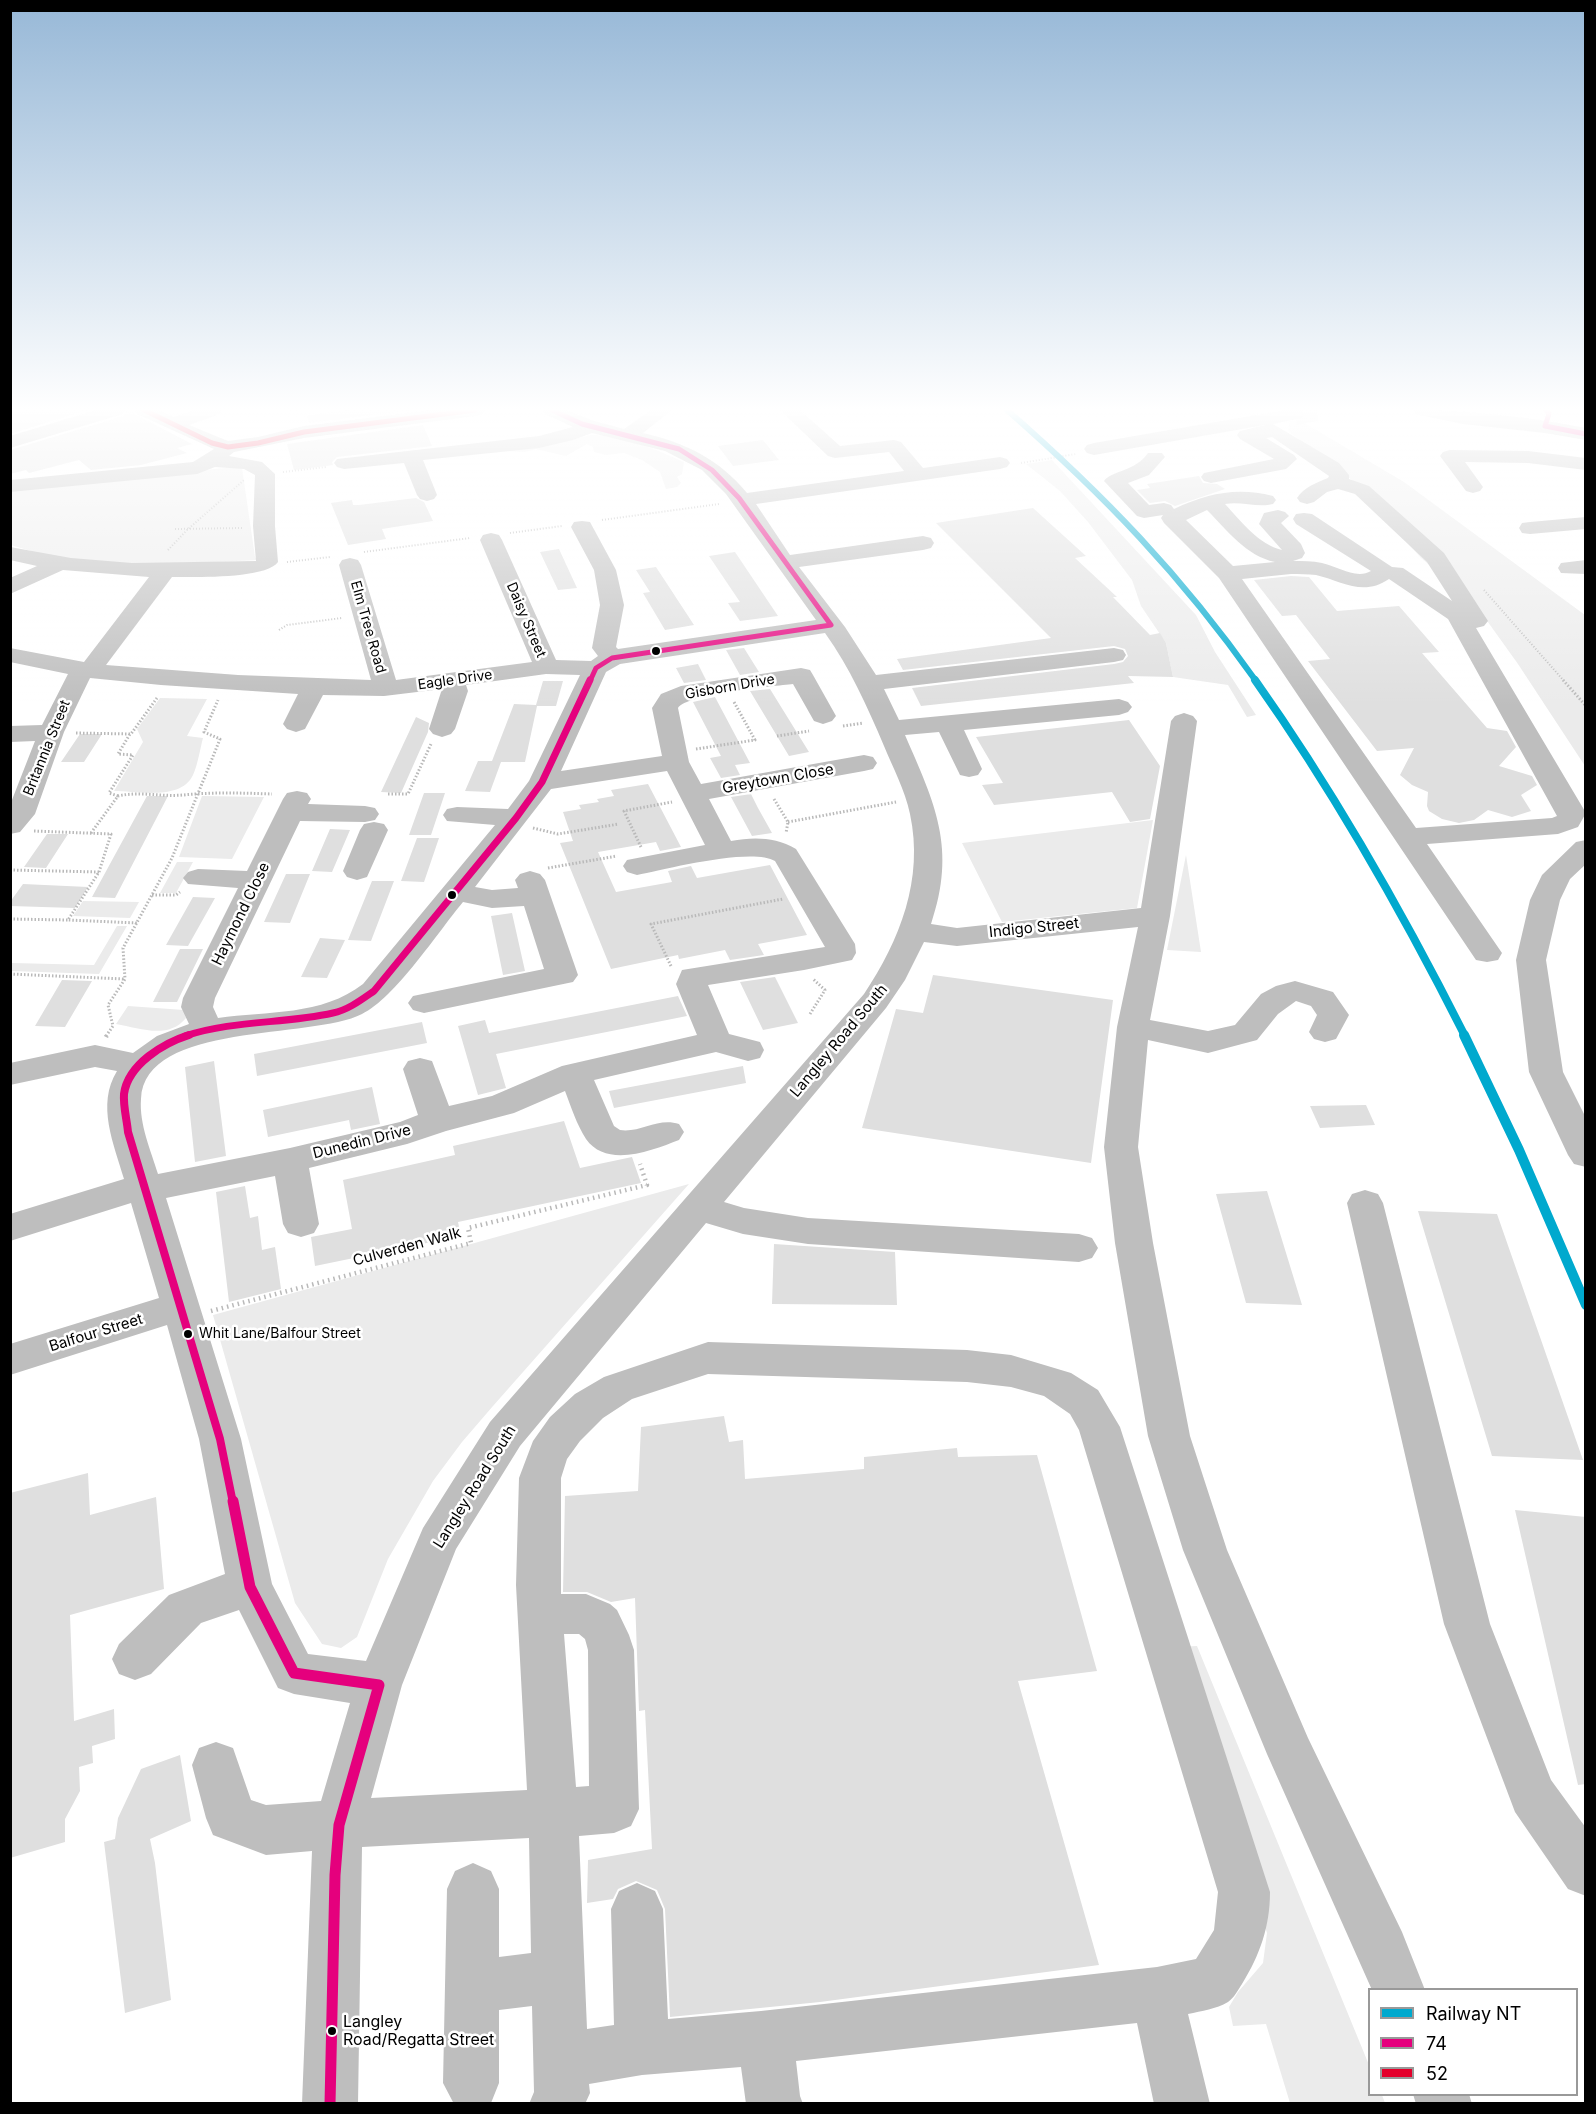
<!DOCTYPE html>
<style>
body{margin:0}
#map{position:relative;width:1596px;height:2114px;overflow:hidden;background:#fff;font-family:Inter,sans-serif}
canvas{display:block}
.frame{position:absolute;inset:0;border:12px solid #000;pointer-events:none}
.legend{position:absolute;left:1368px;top:1988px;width:210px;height:108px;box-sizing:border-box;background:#fff;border:2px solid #999;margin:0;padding:8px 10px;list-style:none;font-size:18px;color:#000}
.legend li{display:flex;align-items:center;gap:12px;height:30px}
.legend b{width:30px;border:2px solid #999}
</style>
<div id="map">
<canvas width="1596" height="2114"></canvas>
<div class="frame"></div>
<ul class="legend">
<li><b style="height:8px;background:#00a9ce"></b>Railway NT</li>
<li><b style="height:8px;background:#e5007d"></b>74</li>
<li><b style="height:8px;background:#e4002b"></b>52</li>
</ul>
</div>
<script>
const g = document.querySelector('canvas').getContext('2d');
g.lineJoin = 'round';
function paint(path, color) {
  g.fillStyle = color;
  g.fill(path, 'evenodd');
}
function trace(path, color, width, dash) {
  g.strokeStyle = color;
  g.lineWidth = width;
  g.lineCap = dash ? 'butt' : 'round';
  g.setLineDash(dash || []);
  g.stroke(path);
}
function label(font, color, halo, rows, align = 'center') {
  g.font = font + ' Inter,sans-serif';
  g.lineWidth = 5;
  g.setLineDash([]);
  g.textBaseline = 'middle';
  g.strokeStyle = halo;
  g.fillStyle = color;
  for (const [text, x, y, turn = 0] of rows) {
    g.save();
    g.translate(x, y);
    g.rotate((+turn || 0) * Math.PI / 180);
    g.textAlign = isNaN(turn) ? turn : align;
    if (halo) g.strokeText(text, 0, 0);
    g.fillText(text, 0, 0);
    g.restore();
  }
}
paint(new Path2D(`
 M1290,421H1301L1404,482L1585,615V766L1518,664L1475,604L1421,558L1352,480L1288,431Z
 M590,435C621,434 655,449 684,462L682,474L677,477L681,483L677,487L666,489L660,472L642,460L624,453L606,455L594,452L593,447L587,444L566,456L536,449L525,452L504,451L550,445Z
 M1052,460L1196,615L1215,652L1256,715L1247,717L1228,685L1173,677L1166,643L1141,606L1132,580L1088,522L1060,491L1026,464Z
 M236,467L242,468L255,557L258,560C176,563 90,572 11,545V489Z
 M160,698L207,699L187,736L203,738C200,749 198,764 193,775C181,801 137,791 114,791L143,742L137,729Z
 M202,796L264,797L232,859L179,857Z
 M1153,820L1137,908L1002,922L962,843Z
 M1186,855L1201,952L1167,950Z
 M177,862H193L176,893H160Z
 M83,901L139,902L130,918L73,916Z
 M117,926H127L99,974L11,971L12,963L94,965Z
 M128,1006L184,1010L186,1018C168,1040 140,1028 116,1024Z
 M689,1184L493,1406L462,1442L433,1481L388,1559L357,1637L341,1648L322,1644L295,1603L213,1315Z
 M1197,1646L1369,2065L1370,2094L1382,2095L1385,2103H1290L1266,2024L1233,2026L1229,2007L1238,1992L1263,1963L1267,1933L1177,1647Z`), '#ebebeb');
paint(new Path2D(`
 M10,410H88L10,434Z
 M127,410L192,444L177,448L187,453L141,465L91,470L79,460L29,473L26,470L10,474V450L124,416Z
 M350,410H412L309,423L307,415Z
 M423,425L432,446L337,457L332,462L333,465L294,470L287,444Z
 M763,440L779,460L733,466L718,446Z
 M1199,476L1203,483L1217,484L1225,489L1175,506L1165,501L1150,503L1137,490L1150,488L1147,484Z
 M416,498L424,502L433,521L382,529L386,539L348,545L331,503L352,500L353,505H359Z
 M1033,508L1086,556L1075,558L1117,597H1113L1150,635L1160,633L1166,643L1173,677L1128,676L1134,683L921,706L912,688L1114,664L1123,662L1128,656L1125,649L1114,646L903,670L897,659L1051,638L936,523Z
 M559,549L577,588L558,590L540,552Z
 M735,552L778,616L740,621L728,603L740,602L709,556Z
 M656,567L694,625L665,630L643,593L650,592L636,570Z
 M1291,576L1309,577L1337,611L1399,606L1439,652L1422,653L1487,728L1507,731L1516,747L1499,766L1532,776L1537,785L1521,795L1531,811L1512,817L1488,810L1474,820L1459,823L1442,819L1429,811L1427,806L1428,792L1412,785L1400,775L1414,748L1377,751L1308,661L1330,659L1296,615L1282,616L1254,580Z
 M744,648L759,672L740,675L726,650Z
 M698,664L706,680L684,683L676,668Z
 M543,681H563L556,706H537L525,762H501L490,792L465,791L478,761H492L514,704L536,705Z
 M770,689L809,752L789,756L750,691Z
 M715,697L750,763L735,765L740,775L721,778L710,758L721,756L693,702Z
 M416,717L429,723L428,732L401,793L381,792Z
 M1129,720L1160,766L1150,819L1130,822L1112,792L994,805L982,785L1003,783L976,737Z
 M80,734H102L84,762H61Z
 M648,784L681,847L660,851L656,842L598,852L616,892L672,882L668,871L691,866L697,878L770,865L807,935L758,944L764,955L730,960L725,950L679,959L678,955L611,969L560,843L573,841L563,812L581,809L579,805L599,802L597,799L614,796L611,790Z
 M424,793H445L431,835H409Z
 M751,794L758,808L772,833L752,836L731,797Z
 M147,796H168L115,898L92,897Z
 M330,829L350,830L332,872L312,871Z
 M47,834H68L46,868L24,867Z
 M417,838H439L424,882L401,881Z
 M286,874H310L290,923L264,922Z
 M372,881H394L371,941L348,940Z
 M23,884L88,887L75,908L10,906V902Z
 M193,897L215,898L188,946L166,945Z
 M512,913L525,971L503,975L491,916Z
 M320,938L345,940L327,978L301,977Z
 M180,949H203L177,1002H153Z
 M933,975L1113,1000L1091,1163L862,1128L896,1009L923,1013Z
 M775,977L798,1023L763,1030L740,982Z
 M62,980L92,981L65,1027L35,1026Z
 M678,996L687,1016L496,1054L506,1088L478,1095L458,1026L485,1020L489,1033Z
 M422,1022L427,1043L257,1076L254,1054Z
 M214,1061L226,1156L195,1162L185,1067Z
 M743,1066L746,1083L614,1108L609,1091Z
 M372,1087L380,1124L351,1130L349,1120L268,1137L263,1110Z
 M1366,1105L1375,1125L1320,1128L1310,1106Z
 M564,1121L580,1168L632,1157L641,1183L458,1222L461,1236L315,1266L311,1237L352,1229L343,1180L455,1155L453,1146Z
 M245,1186L250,1218L258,1216L262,1250L275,1247L281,1289L229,1302L216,1192Z
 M1267,1191L1302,1305L1246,1303L1216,1194Z
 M1418,1211L1497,1214L1583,1460L1492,1456Z
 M774,1244L895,1252L897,1305L772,1304Z
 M724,1416L729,1442L743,1440L745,1479L864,1469V1457L957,1448L958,1457L1037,1455L1097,1671L1018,1681L1099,1965L820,2002L670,2017L665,1909L657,1890L636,1881L618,1889L613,1899L587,1903L588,1860L652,1849L645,1710L639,1711L635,1598L611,1602L587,1592H563L565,1496L638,1491L641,1427Z
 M88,1473L90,1515L156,1497L164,1589L70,1615L74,1721L114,1709L115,1739L92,1746L93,1763L79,1767L80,1791L65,1819V1842L10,1858V1493Z
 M1515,1510L1586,1517V1784L1578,1785Z
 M180,1755L191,1821L150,1839L155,1863L171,2000L125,2013L104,1842L115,1839L118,1818L141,1769Z`), '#dfdfdf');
trace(new Path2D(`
 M1295,414L1317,410`), '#d9d9d9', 22, [22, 10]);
trace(new Path2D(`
 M287,410H302
 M1021,463L1076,454
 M283,472L326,467
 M602,520L719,504
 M175,529L242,528
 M510,533L562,526
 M168,550L187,530L244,480
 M364,552L470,538
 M287,562L330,557
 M1484,590L1564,681
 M279,630L287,625L342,618`), '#b9b9b9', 2, [1, 2]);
trace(new Path2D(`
 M1563,680L1586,706
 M843,726L863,723
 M76,733L131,734L157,698
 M777,736L809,731
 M696,749L755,740L734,702
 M388,794H408L431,744
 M118,796L109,793L133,755L118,754L130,734
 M774,799L788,822L786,833
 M788,822L896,802
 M533,828L558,834L619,824
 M34,831L111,834L99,872
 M91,833L118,796C140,791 161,797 183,795C213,792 242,793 272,794
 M641,847L624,811L672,802
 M548,868L617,856
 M10,870L99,872L68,920L137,923
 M152,895H176L180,892
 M10,919L68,920
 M671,966L651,924L783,899
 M10,974L124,979
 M810,1014L825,990L813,979
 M106,1036L113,1026L108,1005L125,979L123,948L172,858L220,739L204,732L218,700`), '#b9b9b9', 3, [1.5, 2]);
trace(new Path2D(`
 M106,1037L107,1035
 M211,1311L471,1243L468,1228L647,1185L640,1164`), '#b9b9b9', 4.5, [1.5, 4]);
paint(new Path2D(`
 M96,410H125L123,414L10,448V436Z
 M135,410H159L174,417L194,410H222L220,414L189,425L228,441L258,437L304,426L431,410H485L483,414L476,416L304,438L234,452L229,456L262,462L275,474V526L278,562C266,579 195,577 172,577L106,665L238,675L371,680L339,565L342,560L350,558L358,560L361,565L396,680L532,662L480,540L483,535L491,533L499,535L502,540L556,660L591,661L598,656L592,648L600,605L594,570L571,527L574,522L582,521L590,522L616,570L624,605L616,647L618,649L816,620L726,494L702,470L665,451L592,433L573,440L539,448L423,460L437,495L434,499L427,501L420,499L417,495L404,463L344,469L337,467L334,463L337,459L539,436L573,427L545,414L543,410H567L591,420L624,429L651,410H672L643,433C686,443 719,459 747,493L904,471L889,452L835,458L828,456L780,410H800L840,446L894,440L901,442L923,468L1000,457L1007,459L1010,463L1007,467L1000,469L756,504L790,555L923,536L931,538L934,543L931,548L923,550L799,567L845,627L876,675L1114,648L1123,650L1126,655L1123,660L1114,662L884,689L899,720L1119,699L1128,702L1132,707L1128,712L1119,715L964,730L982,769L978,775L969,777L960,775L939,732L905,735C935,804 957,848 931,924L957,928L1141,908L1171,721L1175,716L1184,713L1193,716L1197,721L1170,916L1150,1020L1208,1031L1235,1025L1261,994L1276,986L1295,981L1333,992L1349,1015L1336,1039L1325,1042L1314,1039L1309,1032L1317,1015L1311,1006L1296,1001L1278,1014L1257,1040L1208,1053L1148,1040L1138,1147L1153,1243L1190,1436L1227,1550L1308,1738L1402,1932L1425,1990H1372L1267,1754L1183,1550L1148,1436L1115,1243L1104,1147L1117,1027L1138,927L957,946L924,942L905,980L886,1008L724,1202L744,1208L808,1218L1079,1234L1092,1238L1098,1248L1092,1258L1079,1262L808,1244L743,1234L706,1223L520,1446L456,1549L402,1685L371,1798L527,1790L516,1585L519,1478L533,1441L550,1417L575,1394L604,1377L708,1342L967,1350L1011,1355L1071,1373L1098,1390L1120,1427L1270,1892C1270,1926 1260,1955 1242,1984C1238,1990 1234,1998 1228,2002C1216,2009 1202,2011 1188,2014L1210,2104H1154L1137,2023L796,2061L800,2096L803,2104H746L741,2067L642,2075L589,2084L590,2093L585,2104H529L534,2092L532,2006L499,2010V2083L491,2103L454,2104L443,2083L447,1889L455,1871L473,1863L491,1871L499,1889V1957L531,1953L529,1838L362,1847L358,2104H302L312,1851L266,1855L213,1835L206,1818L192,1765L199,1748L216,1742L233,1748L251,1800L266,1805L321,1801L350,1703L294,1694L278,1688L239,1610L201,1623L151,1674L135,1680L119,1674L112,1659L119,1644L169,1595L225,1574L199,1439L167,1325L10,1375V1344L159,1298L131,1203L10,1241V1214L124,1179C114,1144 96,1105 117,1071L95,1067L10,1085V1063L95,1045L133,1053L157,1036L189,1024L181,1007L183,998L238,888L188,884L183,878L188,872L198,869L247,871L283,799L287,793L297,791L307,793L311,799L308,804L365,806L375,808L379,814L375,820L365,822L300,821L215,998L213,1007L218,1018C267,1011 322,1016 363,984L495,825L447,821L443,815L447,809L457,807L508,809L529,781L580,675L546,674L466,685L468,691L455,729L451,734L442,737L433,734L429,729L442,689L384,696L323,695L305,729L296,732L287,729L283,724L298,694L161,685L90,678L64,732L35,814L20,832L10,834V805L35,741L10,742V726L42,725L68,674L10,662V648L84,662L149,577L63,570L10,594V578L37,566L10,560V547L71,558L132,563L256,561L253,526L255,475L244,469L215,467L197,474L10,492V480L193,462L214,449L137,414ZM825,633C850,668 867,706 884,746C893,768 905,790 910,814C924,879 900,940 864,994L490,1422L423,1528L366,1661L308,1654L272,1584L241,1439L166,1198L275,1176L283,1224L288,1233L301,1237L314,1233L319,1224L309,1168L407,1144L446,1131L514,1113L565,1091C571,1107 577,1125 586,1139C607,1169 653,1150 679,1140L684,1132L679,1124C658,1117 641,1133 620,1130L614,1126L594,1080L716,1052L748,1061L760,1058L764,1050L760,1042L729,1034L708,985L804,970L852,960L856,953L855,944L796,849C775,837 754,837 731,841L709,799L864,771L873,769L877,763L873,757L864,755L701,784L689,762L678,708C686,694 774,686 793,684L814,721L823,724L832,721L836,716L813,675L810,670L801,668L681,686L661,694L652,708L662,756L561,771L606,672L620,664ZM667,771L705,845L627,860L623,866L627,872L637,875C666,869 752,847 775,861L825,947L682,970L676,984L697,1035L562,1066L492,1096L449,1106L432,1061L420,1058L408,1061L403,1069L418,1115L400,1122L290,1148L158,1174C151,1151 139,1124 141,1099C145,1021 311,1040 362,1014C395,998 438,932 463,902L492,908L524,906L544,969L413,996L408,1003L413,1010L424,1013L573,982L578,975L545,880L540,874L530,871L520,874L515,880L518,888L492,890L475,887L551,789ZM708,1374L967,1382L1011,1387L1044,1396L1070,1414L1079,1430L1218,1892L1214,1930L1196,1959L1157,1967L761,2011L668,2019L663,1909L655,1891L637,1883L619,1891L611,1909L614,2025L587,2029L579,1836L614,1833L631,1826L639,1809L634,1650L629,1635L617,1610L610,1604L586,1594H561V1478L567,1459L580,1441L603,1418L632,1399ZM564,1634H579L585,1639L588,1650L589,1786L576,1787Z
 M1285,410H1302L1304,414L1302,418L1273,424L1339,463L1349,475V479L1369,486L1444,553L1488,621L1484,626L1476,628L1586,813L1578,827L1558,834L1427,844L1502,953L1498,960L1487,962L1476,960L1219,578L1164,523L1161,518L1163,515L1144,518L1137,516L1104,481C1112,470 1135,472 1148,453H1162L1165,457L1149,475L1128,483L1149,505L1164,503L1171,505L1174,509C1208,493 1237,487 1273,496L1276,500L1273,504C1258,508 1241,501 1225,504C1241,521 1259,545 1282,550L1259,524L1264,513L1278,510L1285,512L1289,516L1281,523L1301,544L1305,553L1302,558L1293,561C1303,561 1312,561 1322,563C1337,566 1356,580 1371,571L1296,524L1293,519L1296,514L1304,513L1312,514L1392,567L1403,568L1452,601L1427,562L1355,494L1338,489L1327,492L1314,502L1307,504L1300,502L1297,498C1304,487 1316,483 1328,478L1329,476L1272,437L1266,438L1294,455L1297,459L1286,469L1211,483L1204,481L1201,477L1204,473L1274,459L1240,439L1237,435L1240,431L1265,425L1094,455L1087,453L1084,449L1087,445L1094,443ZM1207,510C1227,530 1246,556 1275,562L1233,566L1186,520ZM1291,574C1299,574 1308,574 1316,575C1342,581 1363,597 1389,579L1448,619L1557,816L1552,818L1416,828L1242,579Z
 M1413,410C1470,410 1530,417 1586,428V440L1545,433L1463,424L1415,414Z
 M1450,450L1528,451L1586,458V470L1528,463L1465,462L1483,487L1480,491L1473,493L1466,491L1440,456L1443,452Z
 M1586,517V529L1530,534L1522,533L1519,528L1522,523L1530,522Z
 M1586,560V574L1561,573L1558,568L1561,563Z
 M374,822L384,824L388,830L367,877L357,880L347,877L343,871L360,830L364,824Z
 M1586,840V864L1570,879L1560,900L1546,960L1563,1072L1586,1118V1167L1574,1164L1568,1155L1529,1072L1516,960L1530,900L1542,875L1576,842Z
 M1365,1190L1378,1194L1383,1203L1490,1624L1551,1780L1586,1828V1896L1568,1889L1515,1812L1444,1624L1347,1203L1352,1194Z
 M1413,2094H1469L1472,2104H1416Z`), '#bebebe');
trace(new Path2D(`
 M552,410L582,424L679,449L712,470L739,498L831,625L612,658L596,668L590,681
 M1546,410L1549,414L1545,426L1586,434`), '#e5007d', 5);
trace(new Path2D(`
 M185,1036C233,1020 284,1024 333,1013C348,1010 361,1000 374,991L516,818L542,782L590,680`), '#e5007d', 7);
trace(new Path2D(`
 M189,1035C164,1043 128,1064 124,1094C123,1106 127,1120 128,1132L220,1439L233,1503`), '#e5007d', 8);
trace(new Path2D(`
 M233,1501L250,1587L294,1673L379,1685L339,1825L335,1875L330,2104`), '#e5007d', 11);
trace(new Path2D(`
 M144,410L212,443L228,447L258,443L304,432L475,410`), '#e4002b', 5);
trace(new Path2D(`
 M1007,410C1104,495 1181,575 1256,681`), '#00a9ce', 6);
trace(new Path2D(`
 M1255,680C1335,793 1403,913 1465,1036`), '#00a9ce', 8);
trace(new Path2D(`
 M1464,1035L1519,1150L1586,1305`), '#00a9ce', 10);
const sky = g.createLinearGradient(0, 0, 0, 706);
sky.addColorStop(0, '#97b8d7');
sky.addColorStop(0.58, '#fff');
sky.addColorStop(1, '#ffffff00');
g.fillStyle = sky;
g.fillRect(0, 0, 1596, 706);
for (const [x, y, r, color] of [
 [656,651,5,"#000"],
 [452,895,5,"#000"],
 [188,1334,5,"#000"],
 [332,2031,5,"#000"]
]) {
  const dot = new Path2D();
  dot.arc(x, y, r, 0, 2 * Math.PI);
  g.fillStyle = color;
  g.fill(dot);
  trace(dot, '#fff', 2);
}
label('14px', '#000', '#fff', [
 ["Daisy Street",526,620,67],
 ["Elm Tree Road",368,627,74],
 ["Eagle Drive",455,680,-8],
 ["Gisborn Drive",730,687,-10],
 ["Britannia Street",47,748,-68]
]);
label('14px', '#000', '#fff', [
 ["Whit Lane/Balfour Street",199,1334]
], 'left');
label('15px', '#000', '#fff', [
 ["Greytown Close",778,779,-10],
 ["Haymond Close",241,914,-64],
 ["Indigo Street",1034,928,-6],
 ["Langley Road South",839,1041,-50],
 ["Dunedin Drive",362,1142,-14],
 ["Culverden Walk",407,1247,-15],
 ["Balfour Street",96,1333,-17],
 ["Langley Road South",475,1487,-58]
]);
label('16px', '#000', '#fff', [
 ["Langley",343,2022],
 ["Road/Regatta Street",343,2040]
], 'left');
</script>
